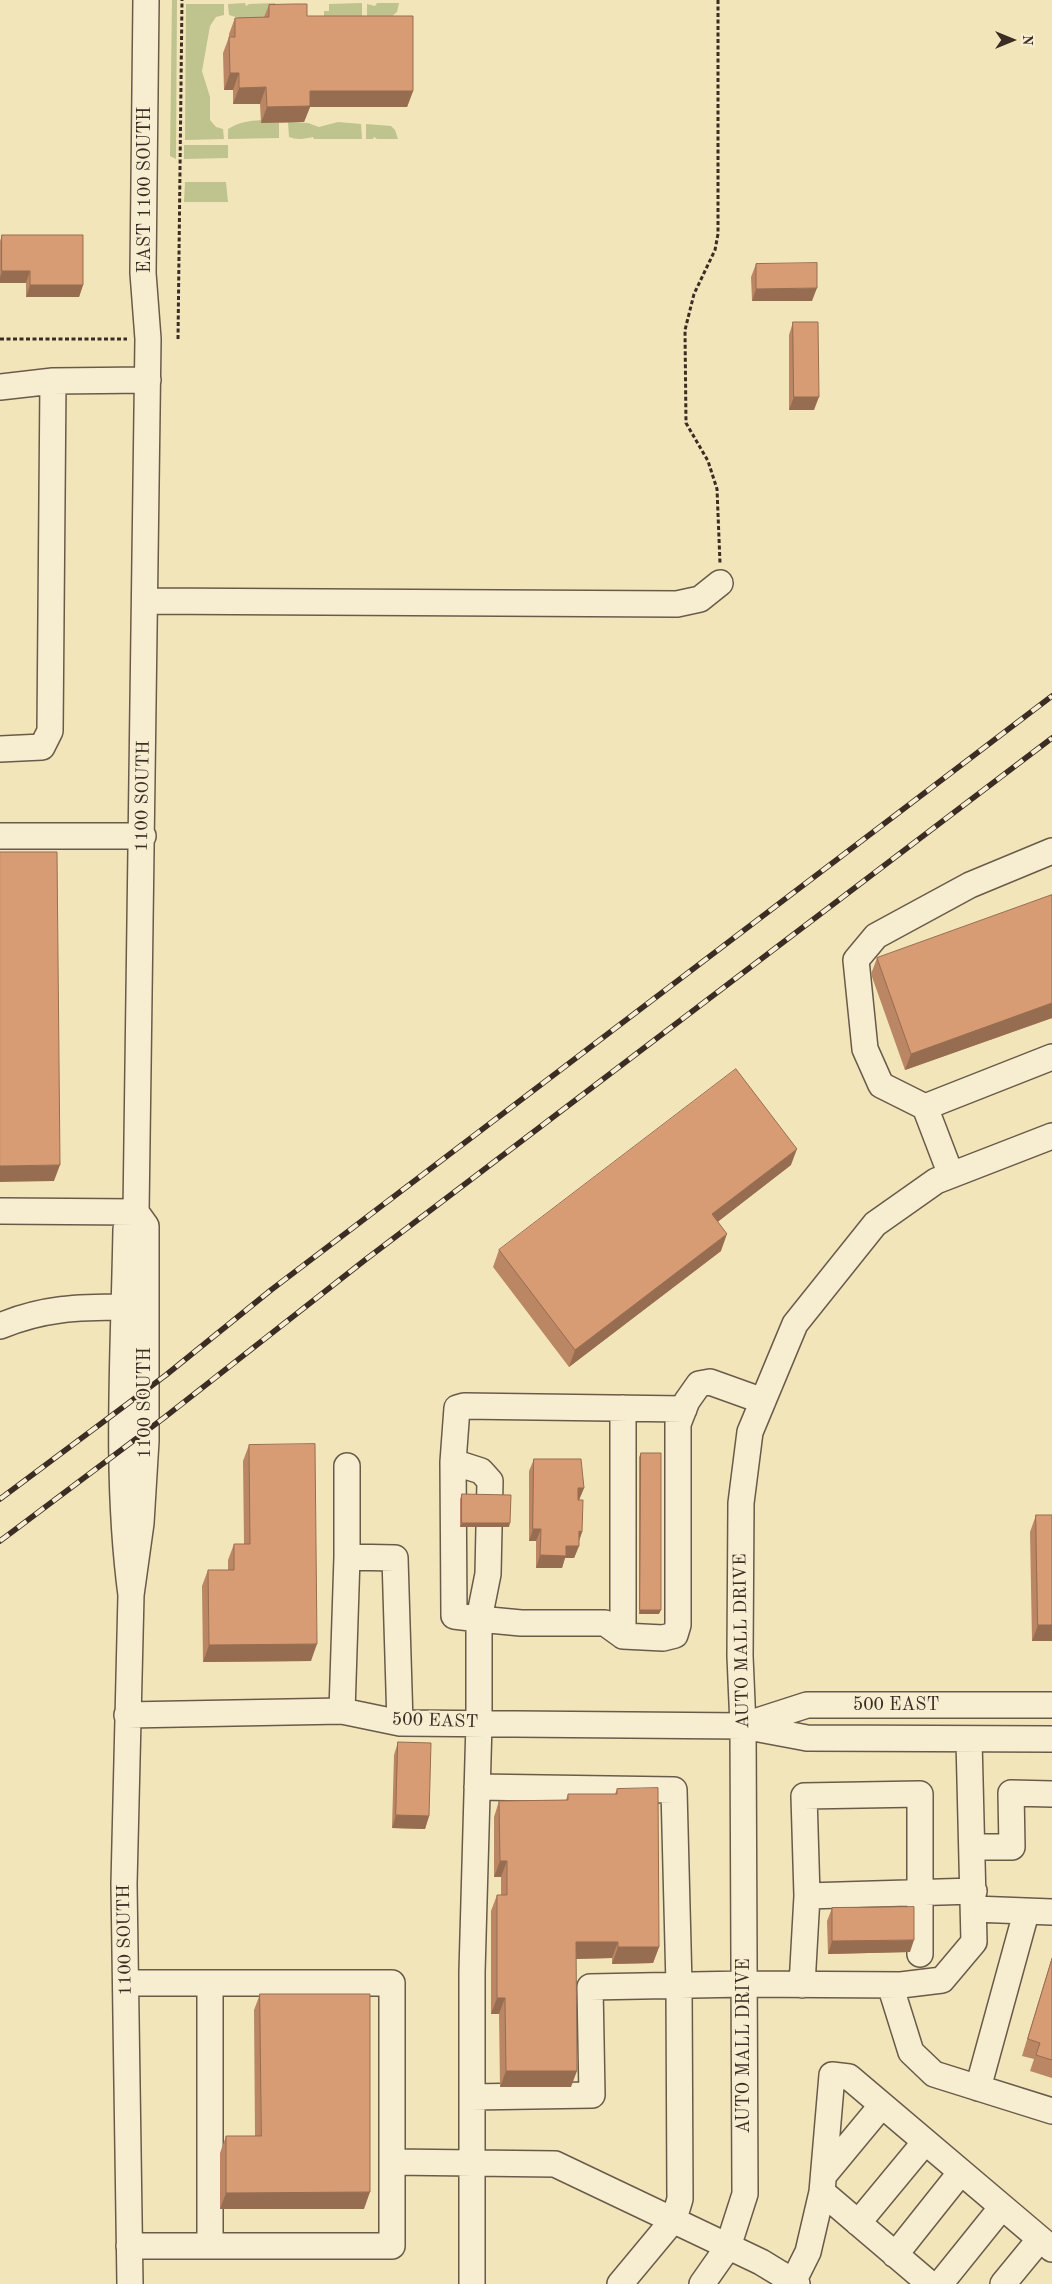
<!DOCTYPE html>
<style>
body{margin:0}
#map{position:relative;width:1052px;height:2284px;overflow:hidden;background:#f3e5ba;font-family:"Old Standard TT",serif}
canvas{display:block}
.north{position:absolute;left:987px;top:15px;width:50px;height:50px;-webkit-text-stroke:4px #f7eed2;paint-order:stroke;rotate:90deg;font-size:14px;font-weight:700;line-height:20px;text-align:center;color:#3b2d24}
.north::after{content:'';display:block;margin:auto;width:18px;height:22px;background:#3b2d24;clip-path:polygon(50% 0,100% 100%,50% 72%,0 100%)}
</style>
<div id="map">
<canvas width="1052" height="2284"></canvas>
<div class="north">N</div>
</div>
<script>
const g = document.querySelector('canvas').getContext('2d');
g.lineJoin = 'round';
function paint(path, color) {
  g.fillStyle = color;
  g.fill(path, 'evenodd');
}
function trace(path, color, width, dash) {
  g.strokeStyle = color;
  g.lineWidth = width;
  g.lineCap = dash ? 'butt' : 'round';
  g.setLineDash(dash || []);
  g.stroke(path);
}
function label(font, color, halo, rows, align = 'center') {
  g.font = font + ' "Old Standard TT",serif';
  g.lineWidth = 4.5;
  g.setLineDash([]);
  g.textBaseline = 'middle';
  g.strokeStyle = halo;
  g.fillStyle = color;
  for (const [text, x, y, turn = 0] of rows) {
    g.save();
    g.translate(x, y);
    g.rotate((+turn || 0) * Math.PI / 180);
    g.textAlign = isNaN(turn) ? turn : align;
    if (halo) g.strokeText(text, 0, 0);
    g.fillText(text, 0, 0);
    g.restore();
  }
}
paint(new Path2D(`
 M172,0H177L176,159L170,156Z
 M245,3L246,6L249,4L275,3L279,20L248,21L229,15L228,4Z
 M362,3V20H324V11H329V4Z
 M377,3H399L397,12L390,18L367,19V4L375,6Z
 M186,4H224V15L216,17L210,26L202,71L210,97V120L216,127L223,129L224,139L185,140Z
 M261,120V123H279V138L228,139V129C239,122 249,121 261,120Z
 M288,122L308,123L319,127L338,122L361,124L362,139H314L313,137C305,139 297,140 289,137Z
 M366,124L391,126L395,130L398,139H377L374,137L373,139H366Z
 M184,145H228V158L184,159Z
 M185,182H226L228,202H184Z`), '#bfc38d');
const minor = new Path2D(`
 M0,387L53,381L148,380
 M146,601L677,604L700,599L720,583
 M0,749L42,747L50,731L53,381
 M0,836H143
 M925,1107L1052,1057
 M951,1175L925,1107L881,1085L865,1049L856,960L876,936L970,885L1052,851
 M0,1211L136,1212
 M0,1326C43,1308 79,1307 124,1307
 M623,1408V1636
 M453,1462L481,1471L490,1481L488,1574L479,1619L454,1616L453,1462L457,1408L464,1406L684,1409
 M347,1557L395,1558L400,1723
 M131,1595C115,1474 124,1351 126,1229L136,1212L148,339L143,273L146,0
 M342,1711L347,1557V1466
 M127,1715L342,1711L400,1723L743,1726L807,1738L1052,1739
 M745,1725L807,1705H1052
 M477,1787L674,1790L679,1985L680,2199L674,2219L620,2284
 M973,1847H1012L1011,1793L1052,1794
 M807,1896L974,1891
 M974,1909L1052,1912
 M126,1983H392V2246H129
 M210,1983V2246
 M802,1985L807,1896L804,1796L920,1794V1954
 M890,1985L911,2052L934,2074L1052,2111
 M978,2088L1026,1913
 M472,2097L592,2095L590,1987L744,1984L901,1985L942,1980L974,1942L969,1740
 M392,2162L555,2164L761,2262L797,2284
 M824,2175L882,2105
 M858,2223L925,2142
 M895,2255L961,2172
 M793,2282L808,2252L822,2192
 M130,2284L124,1884L131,1595L141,1523L146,1441V1226L136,1212
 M472,2284V1972L479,1723V1619L521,1623H605L623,1636L663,1638L675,1635L678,1625V1424L687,1401L699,1384L710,1382L763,1401
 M702,2284L728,2247L745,2194L743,1726L740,1656L741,1503L750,1432L795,1324L875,1224L936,1181L1052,1136
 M930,2284L822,2192L832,2075L849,2077L1052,2249
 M940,2284L1002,2207
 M1003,2284L1040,2239`);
trace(minor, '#695b4a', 28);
trace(new Path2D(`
 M718,0V234L715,250L694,294L685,330L686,423L708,461L717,489L720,563
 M0,339H127
 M178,339L182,0`), '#3b2d24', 3, [4, 2.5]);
trace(minor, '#f7eed2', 25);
const rail = new Path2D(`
 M0,1499L166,1375L271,1290L1052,696
 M0,1541L165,1417L365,1260L1052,738`);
trace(rail, '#3b2d24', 5.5);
trace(rail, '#f7eed2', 4, [11]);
paint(new Path2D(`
 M269,5L307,16L413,91L407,107H310L304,122L261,123L260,104H233V90H224L223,53L229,37V34L235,18L264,17Z
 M2,235L83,285L79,297H26V283H0V241Z
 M756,264L812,301H752L751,277Z
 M793,322L814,410H789V335Z
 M1052,895V1018L905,1070L871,974L877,958Z
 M791,1165L717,1222L721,1251L569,1367L493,1267L499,1250Z
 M249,1445L311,1661L203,1662L202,1586L208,1570H228V1560L234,1544H244L243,1461Z
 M641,1453L659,1614H639V1457Z
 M534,1459L584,1488L579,1500L582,1532L579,1541V1546L574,1558H565L562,1568H536V1541H529V1471Z
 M462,1494L509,1527H460V1499Z
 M1036,1515L1052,1641H1032L1030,1532Z
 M398,1742L429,1816L425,1829L392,1828L394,1755Z
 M617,1789L659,1947L653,1963L612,1964V1958L576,1959L571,2087H500L499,2014H491V1911L497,1895H501V1877H494V1817L499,1801L566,1800L568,1794H615Z
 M832,1908L910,1952L828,1954L827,1921Z
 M1052,1957V2078L1030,2071L1034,2059L1022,2056Z
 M260,1994L364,2209H220V2153L226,2136H255L254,2010Z`), '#ba8664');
paint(new Path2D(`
 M230,73H239L233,90H224Z
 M266,87L260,104H233L239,88Z
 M310,91H413L407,107H310L304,122L261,123L267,107Z
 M2,271H30L26,283H0V277Z
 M30,285H83L79,297H26Z
 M817,288L812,301H752L756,289Z
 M794,397H819L814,410H789Z
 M1052,1003V1018L905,1070L911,1054Z
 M797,1149L791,1165L706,1231L712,1214Z
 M60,1165L54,1181L0,1182V1166Z
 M727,1234L721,1251L569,1367L575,1350Z
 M578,1488H584L579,1500H574Z
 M462,1523H510L509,1527H460Z
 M533,1529H541L536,1541H529Z
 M579,1531L582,1532L578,1544Z
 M566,1546H579L574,1558H565L562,1568H536L540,1555Z
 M640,1610H661L659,1614H639Z
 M1038,1625H1052V1641H1032Z
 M317,1644L311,1661L203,1662L209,1645Z
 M396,1815L429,1816L425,1829L392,1828Z
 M500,1861H507L501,1877H494Z
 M914,1940L910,1952L828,1954L832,1941Z
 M576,1942H618L612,1958L570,1959Z
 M618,1947H659L653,1963L612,1964Z
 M497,1998H505L499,2014H491Z
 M506,2071H577L571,2087H500Z
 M370,2192L364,2209H220L226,2193Z`), '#976d51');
const building = new Path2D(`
 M294,4H307V16H413V91H310V106L267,107L266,87L239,88V73H230L229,37H235V18L269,17V5Z
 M2,235H83V285H30V271H2Z
 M817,263V288L756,289V264Z
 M793,322H818L819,397H794Z
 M0,852H57L60,1165L0,1166Z
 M1052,895V1003L911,1054L877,958Z
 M736,1069L797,1149L712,1214L727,1234L575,1350L499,1250Z
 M315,1444L317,1644L209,1645L208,1570H234V1544H250L249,1445Z
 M641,1453H661V1610H640Z
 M534,1459H581L584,1488H578V1500H583L582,1532L579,1531V1546H566V1556L540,1555L541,1529H533Z
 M462,1494L511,1495L510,1523H462Z
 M1036,1515H1052V1625H1038Z
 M398,1742L431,1743L429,1816L396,1815Z
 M658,1788L659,1947H618V1942H576L577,2071H506L505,1998H497V1895H507V1861H500L499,1801L568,1800V1794H617V1789Z
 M914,1907V1940L832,1941V1908Z
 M1052,1959V2060L1036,2055L1040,2043L1028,2039Z
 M260,1994H370V2192L226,2193V2136H261Z`);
paint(building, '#d89c74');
trace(building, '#976d51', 1);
label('18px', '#3b2d24', '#f7eed2', [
 ["EAST 1100 SOUTH",145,190,-90],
 ["1100 SOUTH",143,796,-89],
 ["1100 SOUTH",145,1403,-90],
 ["AUTO MALL DRIVE",742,1641,-91],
 ["500 EAST",896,1705],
 ["500 EAST",435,1721,2],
 ["1100 SOUTH",125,1940,-91],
 ["AUTO MALL DRIVE",744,2046,-90]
]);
</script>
